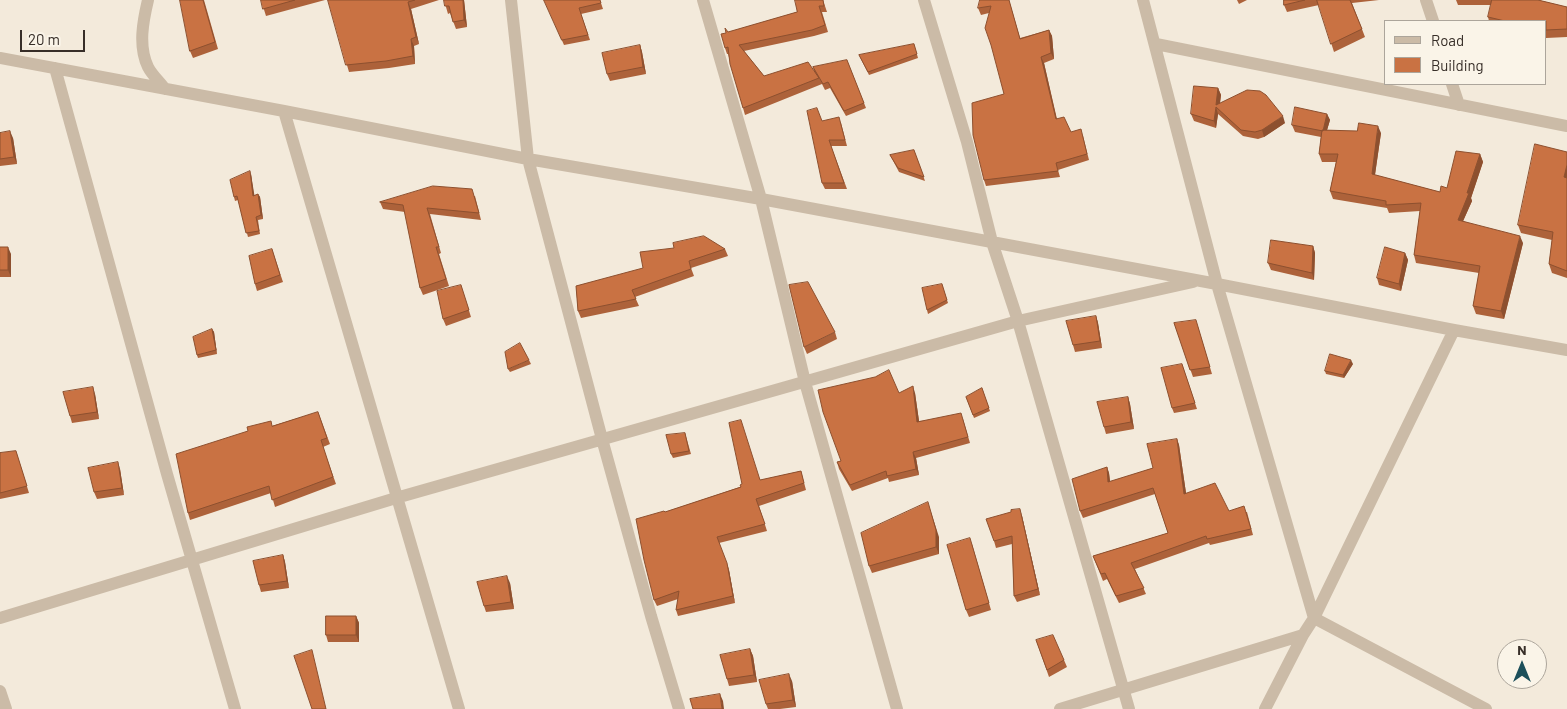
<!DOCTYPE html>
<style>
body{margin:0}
#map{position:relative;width:1567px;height:709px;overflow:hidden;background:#f3eadb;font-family:Barlow,sans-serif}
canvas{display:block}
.legend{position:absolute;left:1384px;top:20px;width:162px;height:65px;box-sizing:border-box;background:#faf4e8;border:1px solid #aca59b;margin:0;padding:6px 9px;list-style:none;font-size:15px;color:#372e28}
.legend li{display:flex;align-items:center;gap:10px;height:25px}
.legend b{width:25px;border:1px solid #aca59b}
.north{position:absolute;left:1497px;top:639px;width:50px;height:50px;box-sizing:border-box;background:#faf4e8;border:1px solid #aca59b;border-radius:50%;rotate:0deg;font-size:14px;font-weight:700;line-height:20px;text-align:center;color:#372e28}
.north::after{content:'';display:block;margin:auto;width:18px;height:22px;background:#1c4f5a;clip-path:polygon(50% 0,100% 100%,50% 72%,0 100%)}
.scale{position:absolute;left:20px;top:30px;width:65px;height:22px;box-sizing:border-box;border:2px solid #372e28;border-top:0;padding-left:6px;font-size:15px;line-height:18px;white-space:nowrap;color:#372e28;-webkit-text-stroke:4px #faf4e8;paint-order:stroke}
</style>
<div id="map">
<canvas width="1567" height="709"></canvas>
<ul class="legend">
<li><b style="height:6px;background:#cbbba7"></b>Road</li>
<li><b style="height:14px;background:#c97243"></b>Building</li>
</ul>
<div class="north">N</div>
<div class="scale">20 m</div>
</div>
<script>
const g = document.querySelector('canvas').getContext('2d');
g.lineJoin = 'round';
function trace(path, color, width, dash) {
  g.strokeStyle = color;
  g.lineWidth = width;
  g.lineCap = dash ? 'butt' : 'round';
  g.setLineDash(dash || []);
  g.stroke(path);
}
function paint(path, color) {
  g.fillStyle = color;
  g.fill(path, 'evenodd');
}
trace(new Path2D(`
 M148,0C143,21 138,46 148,67C152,75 160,82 165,89
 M511,0L528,159L602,439L651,616L679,709
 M703,0L761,199L805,382L897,709
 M924,0L967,142L992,242L1018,321L1129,709
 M1143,0L1217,284L1314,618L1303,635L1265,709
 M1426,0L1433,21
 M1156,44L1567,126
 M0,58L284,111L528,159L761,199L1217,284L1454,330L1567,350
 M55,68L167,474L235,709
 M1452,84L1459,105
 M284,111L459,709
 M1454,330L1314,618L1486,709
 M0,618L396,498L1018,321L1193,282
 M0,691L6,709
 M1060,709L1303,635`), '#cbbba7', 12);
paint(new Path2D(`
 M180,0H204L218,49L193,58L190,51Z
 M261,0H325L266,16Z
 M328,0H439L411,9L419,44L414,46L415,64L389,68L349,72Z
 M444,0H464L467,27L456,29L450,13L448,14Z
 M544,0H600L603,9L581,14L590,40L564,45Z
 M823,0L827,12H822L828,32L814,36L744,51L764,76L814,71L813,67L847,60L866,108L846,116L830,88L825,90L822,84L745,115L728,54H727L725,48L726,33L797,12Z
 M1009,0L1020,38L1049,30L1052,36L1054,59L1044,63L1057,119L1071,132L1083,136L1089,160L1058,170L1060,177L986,186L984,180L1004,94L989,13L981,15L978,8Z
 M1237,0H1247L1239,4Z
 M1284,0H1379L1352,3L1365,37L1334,52L1319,5L1287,12L1284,5Z
 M1456,0H1538L1567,7V37L1546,38V21H1489L1488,17L1491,5H1458Z
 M914,44L918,58L869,75L859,55Z
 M640,45L642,52L646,74L610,81L607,74Z
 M1218,88L1221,95L1220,103L1285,123L1264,137L1258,139L1243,136L1218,114L1216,128L1194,121L1191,114Z
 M1327,114L1330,120L1327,130L1381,133L1375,175L1440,192L1447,188L1480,154L1483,162L1471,198L1472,201L1463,221L1523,243L1504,319L1476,314L1473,306L1479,273L1416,263L1414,255L1420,211L1389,213L1387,208L1333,199L1330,191L1336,162H1322L1319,154L1321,137L1295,132L1292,125Z
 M822,121L841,123L847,146H831L847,189H825L822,183Z
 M0,133L13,138L17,164L0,166Z
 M914,150L925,181L899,172L890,155Z
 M1567,152V278L1552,273L1549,264L1552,240L1521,233L1518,225Z
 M251,174L254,196L258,194L260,197L263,219L258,220L260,234L248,237L238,200L235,201L234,197Z
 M475,196L481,220L430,214L441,253L439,254L449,286L423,295L420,288L405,212L383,209L380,202Z
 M1313,246L1315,253L1314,280L1271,270L1268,263Z
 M0,247L11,254V277H0Z
 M272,249L283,282L257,291L255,284Z
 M725,249L728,256L691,268L694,276L635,297L639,306L581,318L578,311L576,286Z
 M1405,253L1408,260L1401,291L1379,285L1377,278Z
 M942,284L948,303L928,314L927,310Z
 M461,285L471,317L446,326L443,319Z
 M1096,316L1098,323L1102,348L1075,352L1073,345Z
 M1174,323L1198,327L1212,374L1193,377Z
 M212,329L214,332L217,354L198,358L197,355Z
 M835,332L837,339L807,354L804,347Z
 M529,360L531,364L510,372L508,369Z
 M1182,364L1197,409L1174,413L1172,408Z
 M1353,364L1344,378L1326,374L1325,371Z
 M982,388L990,411L974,418L966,397Z
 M899,393H915L919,421L963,419L970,443L916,458L919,475L889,482L888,478L852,491L839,469L837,462L841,461Z
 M95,394L99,419L72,423L70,416Z
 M1128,397L1130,404L1134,429L1106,434L1104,427Z
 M318,412L330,444L323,447L336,484L275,507L271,493L190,520L188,513L272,426Z
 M685,433L691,454L673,458L671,454Z
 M1177,439L1179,445L1186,493L1229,511L1247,512L1253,535L1210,545L1209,543L1135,569L1146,594L1119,603L1107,579L1103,581L1093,556L1168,533L1155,494L1083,518L1080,511L1107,467L1109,473L1110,482L1153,468Z
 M16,451L29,493L0,499V453Z
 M120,469L124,495L97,499L94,492Z
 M801,471L806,490L759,506L767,531L719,543L729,570L735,603L678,616L676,610L678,599L657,606L654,600L665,512L761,480Z
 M1011,512L1022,516L1040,595L1017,602L1014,596L1012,544L996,548L994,541Z
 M939,537V554L872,573L869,566Z
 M972,544L991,610L969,617L966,610Z
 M283,555L285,562L289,588L261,592L259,585Z
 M510,583L514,609L486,612L484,606Z
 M356,616L359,623V642H328L326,635Z
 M1036,640L1064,660L1067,667L1049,677Z
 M750,649L753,656L757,682L729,686L727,679Z
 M792,681L796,707L780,709H768L766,704Z`), '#ad623a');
paint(new Path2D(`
 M463,0H464L467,27L464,20Z
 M408,2L411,9L419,44L416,37Z
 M1049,30L1052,36L1054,59L1051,53Z
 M411,39L414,46L415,64L413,56Z
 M640,45L642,52L646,74L643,67Z
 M1041,57L1044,63L1058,125L1056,119Z
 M1218,88L1221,95L1219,110L1216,105Z
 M1216,107L1218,114L1216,128L1214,121Z
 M1327,114L1330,120L1325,137L1323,131Z
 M1283,116L1285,123L1264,137L1262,130Z
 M1378,126L1381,133L1374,181L1372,174Z
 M10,131L13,138L17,164L14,157Z
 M1480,154L1483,162L1471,198L1472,201L1460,228L1458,220Z
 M1567,165V184L1564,177Z
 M250,171L251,174L255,199L253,196Z
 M258,194L260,197L263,219L261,215Z
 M1520,236L1523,243L1504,319L1501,311Z
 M1313,246L1315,253L1314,280L1312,273Z
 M8,247L11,254V277L8,270Z
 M1405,253L1408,260L1401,291L1399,284Z
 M1096,316L1098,323L1102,348L1100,341Z
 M212,329L214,332L217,354L216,350Z
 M1351,360L1353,364L1344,378L1343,375Z
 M913,386L915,393L920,428L917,422Z
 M93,387L95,394L99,419L97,412Z
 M1128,397L1130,404L1134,429L1131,422Z
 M1177,439L1179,445L1187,500L1184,494Z
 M913,452L916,458L919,475L916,469Z
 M118,462L120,469L124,495L122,488Z
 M1107,467L1109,473L1111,489L1108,482Z
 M930,509L939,537V554L936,547Z
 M1020,509L1022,516L1040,595L1038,589Z
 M283,555L285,562L289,588L287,581Z
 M727,563L729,570L735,603L733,596Z
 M507,576L510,583L514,609L511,602Z
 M356,616L359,623V642L356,635Z
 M750,649L753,656L757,682L754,675Z
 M789,674L792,681L796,707L793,700Z
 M720,694L723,701L724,709H722Z`), '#8d502f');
const building = new Path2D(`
 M180,0H203L215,42L190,51Z
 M261,0H295L263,9Z
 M328,0H415L408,2L416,37L411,39L413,56L386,61L346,65Z
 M444,0H463L464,20L453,22L449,6H445Z
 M544,0H600L601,3L579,8L588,35L562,40Z
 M795,0H823L824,6H819L825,25L812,30L739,45L764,76L808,62L819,78L743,108L730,64L728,47L725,48L721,34L726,33L725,28L728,32L797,12Z
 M980,0H1009L1020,39L1049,30L1051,53L1041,57L1056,119L1064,117L1071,132L1081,129L1087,154L1056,163L1058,171L984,180L973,135L972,103L1004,94L991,45L985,28L991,6L978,8Z
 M1284,0H1305L1284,5Z
 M1317,0H1350L1362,29L1331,44Z
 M1492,0H1538L1567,7V29L1546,30V21H1505L1488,17Z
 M914,44L917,54L868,72L859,55Z
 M640,45L643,67L607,74L602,53Z
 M847,60L864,103L844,111L828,82L823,84L813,67Z
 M1194,86L1218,88L1216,105L1247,90L1260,91L1266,95L1283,116L1262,130L1255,132L1241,130L1216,107L1214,121L1191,114Z
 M1295,107L1327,114L1323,131L1292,125Z
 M817,108L822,121L839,117L845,140H829L844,183H822L807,111Z
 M1359,123L1378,126L1372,174L1440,192L1441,186L1447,188L1456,151L1480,154L1467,193H1469L1458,220L1520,236L1501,311L1473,306L1480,266L1414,255L1421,203L1386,205V201L1330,191L1338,154H1319L1322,130L1357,131Z
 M10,131L14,157L0,159V133Z
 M1535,144L1567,152V165L1564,177L1567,178V271L1549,264L1553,232L1518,225Z
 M914,150L924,177L898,168L890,155Z
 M250,171L253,196L258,194L261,215L256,217L259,231L246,233L237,196L234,197L230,180Z
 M433,186L472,189L479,213L427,208L439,247H436L446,279L420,288L403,205L380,202Z
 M704,236L725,249L689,261L691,269L632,290L636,299L578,311L576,286L643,268L640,252L674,248L673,243Z
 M1271,240L1313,246L1312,273L1268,263Z
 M0,247H8V270H0Z
 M1385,247L1405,253L1399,284L1377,278Z
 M272,249L280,275L255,284L249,256Z
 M808,282L835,332L804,347L789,285Z
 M942,284L947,300L927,310L922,288Z
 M461,285L469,310L443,319L437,291Z
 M1096,316L1100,341L1073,345L1066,321Z
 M1196,320L1210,367L1190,370L1174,323Z
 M212,329L216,350L197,355L193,337Z
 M520,343L529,360L508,369L505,352Z
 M1330,354L1351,360L1343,375L1325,371Z
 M1182,364L1195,403L1172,408L1161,368Z
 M889,370L899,393L913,386L917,422L961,413L968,437L913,452L916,469L887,476L886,471L850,485L837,462L841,461L823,412L818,390L875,377Z
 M93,387L97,412L70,416L63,392Z
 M982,388L989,408L973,415L966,397Z
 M1128,397L1131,422L1104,427L1097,402Z
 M318,412L327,438L321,440L333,477L272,500L269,486L188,513L176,454L248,431L247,427L271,421L272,426Z
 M741,420L760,480L801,471L804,483L756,499L765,524L717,537L727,563L733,596L676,610L679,591L654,600L644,560L636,519L664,511L665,512L741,487L740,485L742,484L729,423Z
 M685,433L689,451L671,454L666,435Z
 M1177,439L1184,494L1215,483L1229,511L1244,506L1251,529L1207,539L1206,536L1131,563L1144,588L1116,596L1105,573L1101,574L1093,556L1168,533L1153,488L1080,511L1072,479L1107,467L1108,482L1153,468L1147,444Z
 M16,451L27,486L0,493V453Z
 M118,462L122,488L94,492L88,468Z
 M928,502L936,530V547L869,566L861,533Z
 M1020,509L1038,589L1014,596L1012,536L994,541L986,519L1011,512V510Z
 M970,538L989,603L966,610L947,545Z
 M283,555L287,581L259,585L253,561Z
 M507,576L511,602L484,606L477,582Z
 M326,616H356V635H326Z
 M1053,635L1064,660L1047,670L1036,640Z
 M750,649L754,675L727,679L720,655Z
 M312,650L326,709H312L294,656Z
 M789,674L793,700L766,704L759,680Z
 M720,694L722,709H693L690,699Z`);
paint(building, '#c97243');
trace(building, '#8d502f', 1);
</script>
